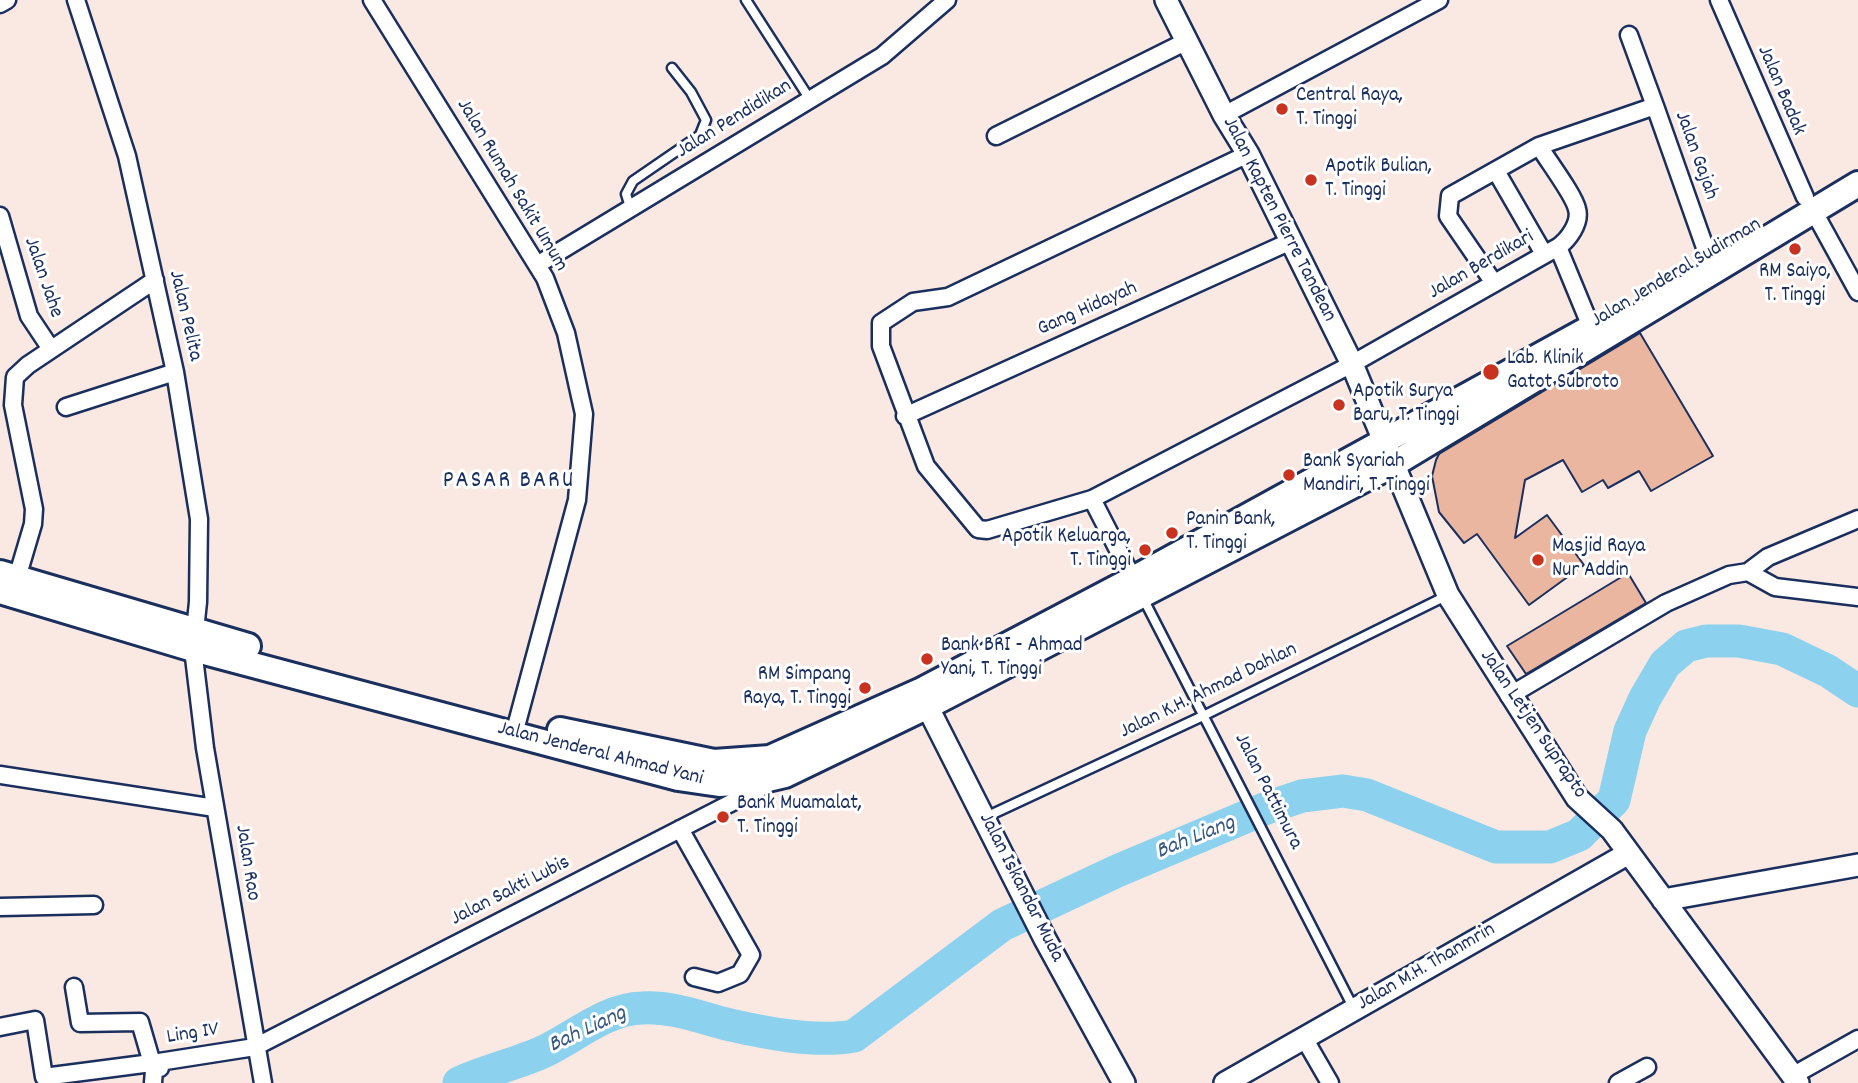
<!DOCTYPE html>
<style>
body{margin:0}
canvas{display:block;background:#f9e9e2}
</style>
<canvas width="1858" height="1083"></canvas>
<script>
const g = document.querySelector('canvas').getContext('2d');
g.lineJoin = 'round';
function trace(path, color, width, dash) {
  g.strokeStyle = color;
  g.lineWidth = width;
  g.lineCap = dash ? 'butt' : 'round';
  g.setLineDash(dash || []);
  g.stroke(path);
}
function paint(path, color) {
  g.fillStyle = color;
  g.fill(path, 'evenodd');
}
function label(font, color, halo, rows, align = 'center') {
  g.font = font + ' Dekko,sans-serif';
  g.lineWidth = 6;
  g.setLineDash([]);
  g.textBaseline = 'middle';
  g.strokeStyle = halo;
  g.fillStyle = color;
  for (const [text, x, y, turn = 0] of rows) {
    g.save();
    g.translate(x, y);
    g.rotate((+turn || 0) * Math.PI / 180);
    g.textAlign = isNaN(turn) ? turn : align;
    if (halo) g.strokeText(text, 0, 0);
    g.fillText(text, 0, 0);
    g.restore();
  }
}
trace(new Path2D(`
 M459,1083C487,1070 517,1064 545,1051C576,1036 606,1009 642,1008C671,1006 699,1017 726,1024C765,1033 815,1043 854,1036L1002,925L1117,871L1269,807L1302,796L1343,791L1367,795L1496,847H1550L1579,835L1614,800L1630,731L1645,698L1665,664L1686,646L1706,641H1739L1782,649L1828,671L1858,691`), '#8cd1ed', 33);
const building = new Path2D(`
 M1640,333L1713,456L1651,491L1639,471L1608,488L1603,480L1582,492L1563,460L1525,480L1515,538L1547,515L1584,565L1529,605L1477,534L1464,543L1439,512L1432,476L1436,460L1439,454Z
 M1628,573L1646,603L1526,674L1507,646Z`);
paint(building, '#ebb69f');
trace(building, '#1b2f5e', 2);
const lane = new Path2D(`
 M746,0L809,98
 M631,210L626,194L633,181L700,135L706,120L691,92L672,68
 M1143,598L1353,1007
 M986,817L1205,715L1448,595`);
const street = new Path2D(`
 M76,0L127,156L175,372L199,519L198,602L193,649L205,748L263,1083
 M372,0L545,278L566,333L584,414L577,500L514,734
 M1719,0L1805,197
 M0,4L7,0
 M1629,35L1655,106
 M1224,115L1439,0
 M996,136L1187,41
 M1539,146L1655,106L1708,256
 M1248,154L948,297L913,302L881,323V346L926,466L978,529L987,530L1092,499L1352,364L1558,247L1591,327
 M1496,171L1544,254
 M1813,210L1858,292
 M0,216L29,316L51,349
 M537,265L882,56L947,0
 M1494,283L1448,216L1450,196L1539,146C1548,161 1574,195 1577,209C1581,223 1568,240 1558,247
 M66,407L175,372
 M905,416L1289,242
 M1092,499L1133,579
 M1748,572L1775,587L1858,597
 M17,578L33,524L34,509L13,405L15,377L28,365L155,280
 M1509,696L1666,603L1729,575L1748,572L1768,557L1858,519
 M0,775L215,808
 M680,829L751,955L740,974L718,983L694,977
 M0,907L94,905
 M74,987L80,1023L140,1022L154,1070
 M0,1027L35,1020L44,1077L159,1062L160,1068
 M1304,1038L1330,1083
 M1794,1075L1858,1039
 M153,1083L154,1070L159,1062L255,1047L766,785
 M1618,1083L1647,1067`);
const secondary = new Path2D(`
 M1166,0L1224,115L1248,154L1352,364L1448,595L1577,798L1612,830L1798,1083
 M921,694L1045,939L1124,1083
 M1663,900L1858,865
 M1225,1083L1629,853`);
const primary = new Path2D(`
 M0,573L248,646
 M0,591L193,649L678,778L719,784L755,782L785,775L928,706L1394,464L1858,184
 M560,730L714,762L770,758L920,691L1133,579L1590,328`);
trace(lane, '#1b2f5e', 13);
trace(street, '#1b2f5e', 21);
trace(secondary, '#1b2f5e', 26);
trace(primary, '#1b2f5e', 30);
trace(lane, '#fff', 8);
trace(street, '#fff', 16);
trace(secondary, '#fff', 21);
trace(primary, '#fff', 24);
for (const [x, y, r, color] of [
 [1282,109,7,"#c8321e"],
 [1311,180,7,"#c8321e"],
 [1795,249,7,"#c8321e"],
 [1491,372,9,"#c8321e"],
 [1339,405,7,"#c8321e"],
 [1289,475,7,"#c8321e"],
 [1172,533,7,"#c8321e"],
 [1145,550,7,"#c8321e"],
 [1538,560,7,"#c8321e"],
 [927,659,7,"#c8321e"],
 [865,688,7,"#c8321e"],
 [723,817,7,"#c8321e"]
]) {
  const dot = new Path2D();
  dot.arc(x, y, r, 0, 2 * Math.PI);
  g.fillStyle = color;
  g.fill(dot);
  trace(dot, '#fff', 2.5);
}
label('21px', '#1b2f5e', '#fff', [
 ["Jalan Badak",1780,91,67],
 ["Jalan Pendidikan",735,120,-32],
 ["Jalan Gajah",1695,156,70],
 ["Jalan Rumah Sakit Umum",511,186,59],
 ["Jalan Kapten Pierre Tandean",1278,220,63],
 ["Jalan Berdikari",1482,266,-30],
 ["Jalan Jenderal Sudirman",1677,274,-31],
 ["Jalan Jahe",42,278,71],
 ["Gang Hidayah",1088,310,-24],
 ["Jalan Pelita",184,316,77],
 ["Jalan K.H. Ahmad Dahlan",1209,692,-26],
 ["Jalan Letjen Suprapto",1532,725,56],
 ["Jalan Jenderal Ahmad Yani",600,755,14],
 ["Jalan Pattimura",1267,792,63],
 ["Jalan Rao",246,863,81],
 ["Jalan Iskandar Muda",1020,888,63],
 ["Jalan Sakti Lubis",511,892,-27],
 ["Jalan M.H. Thanmrin",1427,968,-30],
 ["Ling IV",193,1035,-9]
]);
label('21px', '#1b2f5e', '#fff', [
 ["Central Raya,",1296,97],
 ["T. Tinggi",1296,121],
 ["Apotik Bulian,",1325,168],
 ["T. Tinggi",1325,192],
 ["RM Saiyo,",1795,273,"center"],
 ["T. Tinggi",1795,297,"center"],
 ["Lab. Klinik",1507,360],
 ["Gatot Subroto",1507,384],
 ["Apotik Surya",1353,393],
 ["Baru, T. Tinggi",1353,417],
 ["Bank Syariah",1303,463],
 ["Mandiri, T. Tinggi",1303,487],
 ["Panin Bank,",1186,521],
 ["T. Tinggi",1186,545],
 ["Apotik Keluarga,",1131,538,"right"],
 ["T. Tinggi",1131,562,"right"],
 ["Masjid Raya",1552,548],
 ["Nur Addin",1552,572],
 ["Bank BRI - Ahmad",941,647],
 ["Yani, T. Tinggi",941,671],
 ["RM Simpang",851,676,"right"],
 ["Raya, T. Tinggi",851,700,"right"],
 ["Bank Muamalat,",737,805],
 ["T. Tinggi",737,829]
], 'left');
label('italic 23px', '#375882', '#fff', [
 ["Bah Liang",1196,839,-22],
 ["Bah Liang",588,1031,-25]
]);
g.letterSpacing = '2px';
label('24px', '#1b2f5e', '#fff', [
 ["PASAR BARU",509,483]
]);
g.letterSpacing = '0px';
</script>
